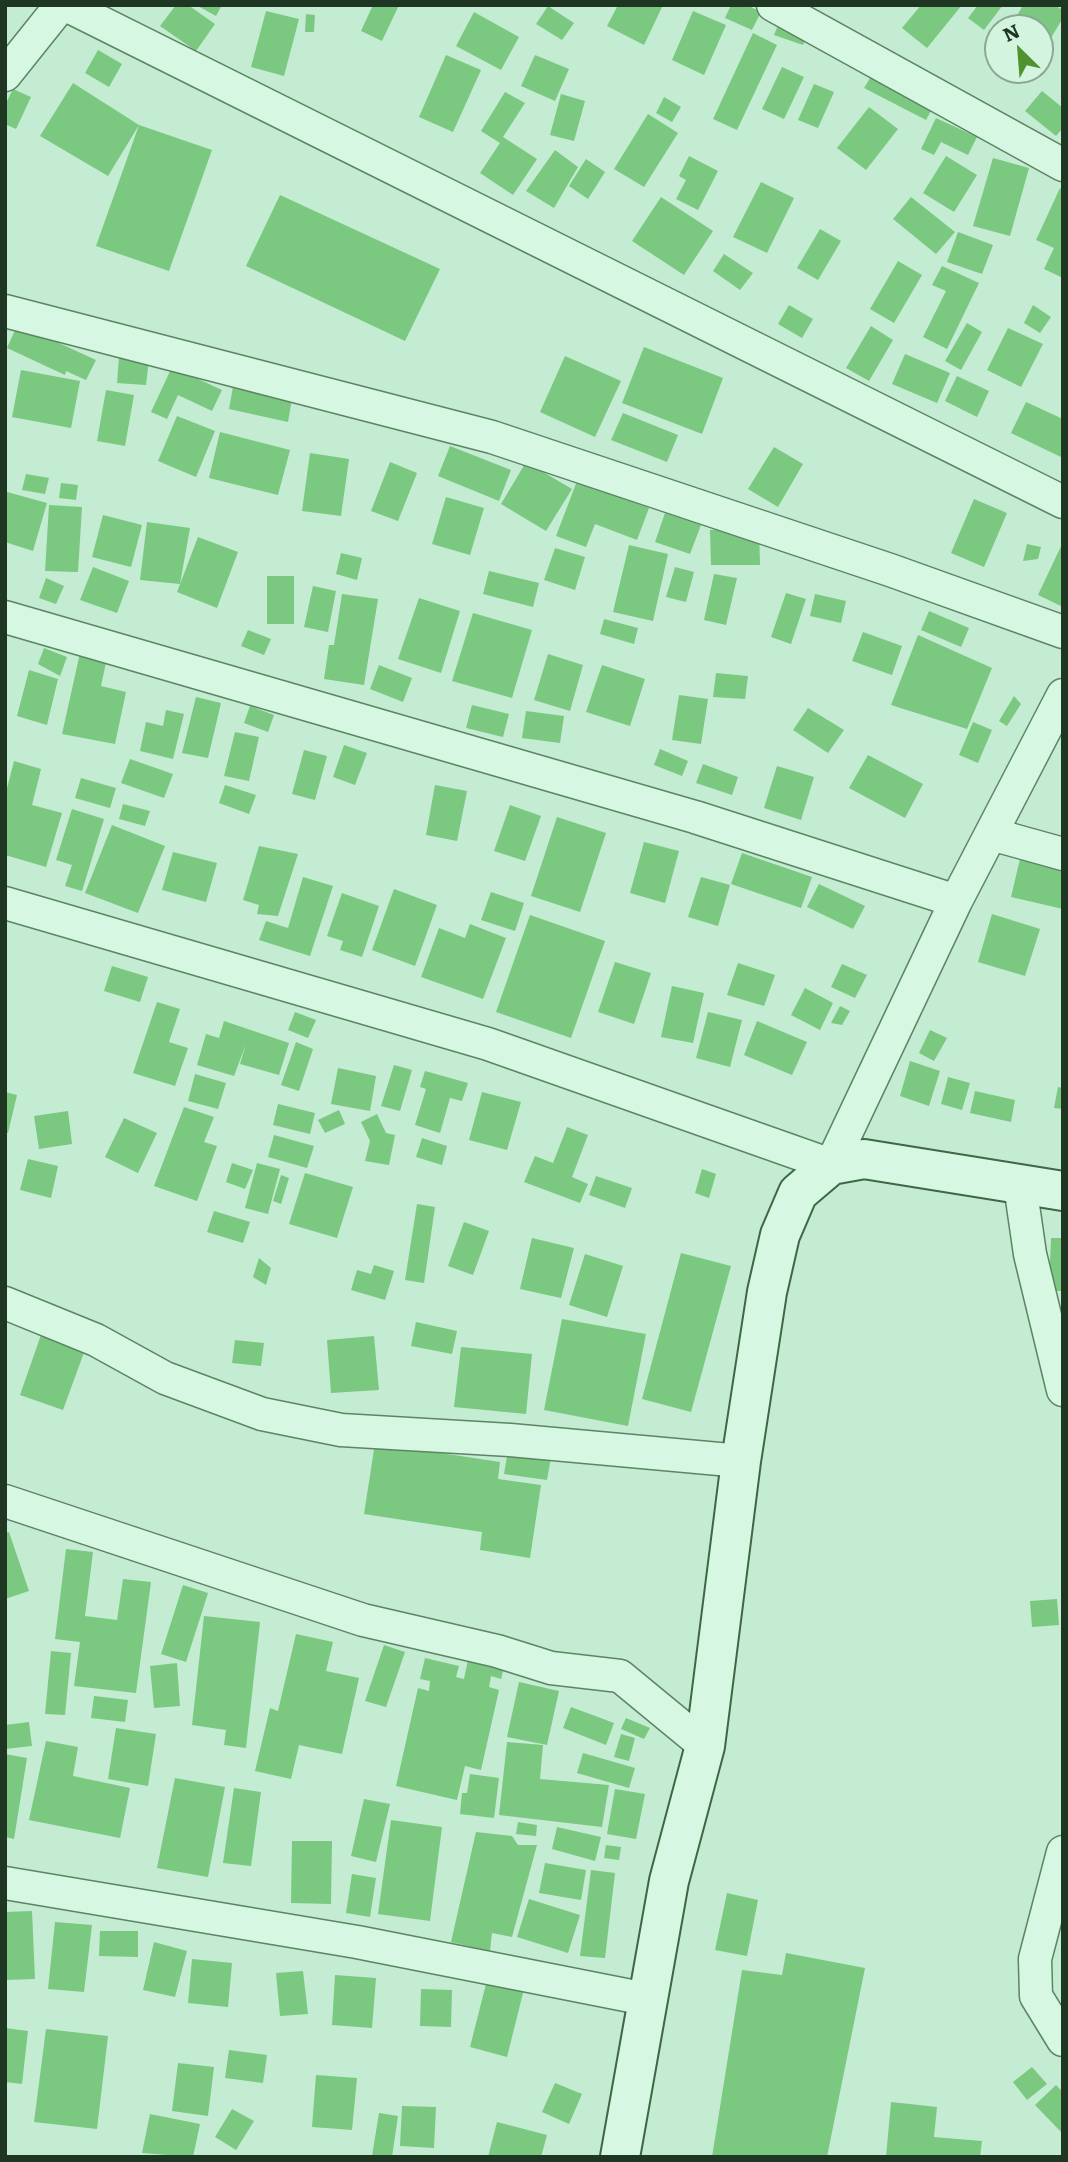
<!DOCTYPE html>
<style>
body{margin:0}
#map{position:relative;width:1068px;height:2162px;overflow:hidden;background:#c3ecd2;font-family:Literata,serif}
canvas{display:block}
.frame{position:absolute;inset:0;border:7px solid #1e3622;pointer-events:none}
.north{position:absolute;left:984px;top:14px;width:70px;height:70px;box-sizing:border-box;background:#d3f4df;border:2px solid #8ba893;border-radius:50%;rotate:335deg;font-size:19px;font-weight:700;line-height:28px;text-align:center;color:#1e3622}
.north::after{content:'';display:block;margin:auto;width:24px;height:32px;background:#50922e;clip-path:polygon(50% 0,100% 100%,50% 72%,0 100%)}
</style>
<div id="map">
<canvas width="1068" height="2162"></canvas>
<div class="frame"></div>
<div class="north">N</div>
</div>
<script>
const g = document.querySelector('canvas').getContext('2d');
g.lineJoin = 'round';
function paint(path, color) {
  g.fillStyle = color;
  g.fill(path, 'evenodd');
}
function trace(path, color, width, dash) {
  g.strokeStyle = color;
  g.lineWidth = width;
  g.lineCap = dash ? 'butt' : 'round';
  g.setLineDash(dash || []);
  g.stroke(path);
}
paint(new Path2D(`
 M176,5H188L215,24L196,51L160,26Z
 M196,5H222L216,16Z
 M373,5H399L382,41L361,31Z
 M618,5H663L644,45L607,26Z
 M731,5H747L761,12L752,30L725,18Z
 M921,5H962L927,48L902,28Z
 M978,5H1003L984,30L968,18Z
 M1023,5H1054L1063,10V18L1040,56V28H1010Z
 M548,6L574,23L562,40L536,24Z
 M266,11L299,19L284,76L251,67Z
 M693,11L726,25L704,75L672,60Z
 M474,12L519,37L501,70L456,46Z
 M306,14L315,15L314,32H305Z
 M779,23L808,34L803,45L774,35Z
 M753,33L777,45L737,130L713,119Z
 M98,50L122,64L109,87L85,73Z
 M446,55L481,70L453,132L419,117Z
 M535,55L569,69L555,101L521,86Z
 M782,67L804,77L784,119L762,109Z
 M872,75L933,107L926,120L864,88Z
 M73,83L139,125L212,150L169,271L96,246L139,125L108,176L40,136Z
 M814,84L834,92L818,128L798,120Z
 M13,89L31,97L16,129L5,124V105Z
 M1042,91L1063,108V128L1056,136L1025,111Z
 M505,92L525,103L503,137L537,159L513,195L480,173L500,143L481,131Z
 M561,94L585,101L574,141L550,135Z
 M664,97L681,107L672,122L656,113Z
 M869,107L898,129L866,170L837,148Z
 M648,114L678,133L644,187L614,169Z
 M936,118L977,137L968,155L941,142L934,155L921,149Z
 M555,150L578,167L554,208L526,191Z
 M689,156L718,171L698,210L676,199L686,180L679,176Z
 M946,156L977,175L954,212L923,193Z
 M993,158L1029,168L1010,236L973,226Z
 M586,159L605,172L588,199L569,186Z
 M761,182L794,198L767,253L733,237Z
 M1060,188L1063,190V278L1044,269L1054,248L1036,240Z
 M280,195L440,269L405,341L246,266Z
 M661,197L713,231L684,275L632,241Z
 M911,197L955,232L936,254L893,219Z
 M820,229L841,241L818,280L797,268Z
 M958,232L993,245L982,274L947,262Z
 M724,254L753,273L740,290L713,271Z
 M898,261L922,275L894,323L870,309Z
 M942,266L979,283L947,349L923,337L946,291L932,285Z
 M789,305L813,319L802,338L778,324Z
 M1033,305L1051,317L1040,333L1024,323Z
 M20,319L48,338L96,360L86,380L66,371L65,375L7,348Z
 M967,323L982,332L961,370L945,361Z
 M871,326L893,340L869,381L846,368Z
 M1008,328L1043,344L1021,387L987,370Z
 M644,347L723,378L702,434L622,403Z
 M905,354L950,373L937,403L892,384Z
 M565,356L621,381L595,437L540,412Z
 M119,357L149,359L146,385L117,383Z
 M172,367L222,390L212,411L178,395L167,419L151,412Z
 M21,370L80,381L71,428L12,417Z
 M957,376L989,391L977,417L945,401Z
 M234,381L293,393L288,422L229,409Z
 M106,390L134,395L125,446L97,441Z
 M1026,402L1063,419V458L1011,433Z
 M623,413L678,435L667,462L611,440Z
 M177,416L215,431L196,477L158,461Z
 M220,432L290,450L278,495L209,478Z
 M450,446L511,470L499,501L438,476Z
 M774,447L803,464L778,507L748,489Z
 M310,453L349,459L341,516L302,511Z
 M390,462L417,473L398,521L371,511Z
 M526,462L572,489L546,531L501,504Z
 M26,474L49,478L45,494L22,490Z
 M577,481L649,508L637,540L595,524L586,547L556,536Z
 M61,483L78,485L76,500L59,498Z
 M7,492L47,503L33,551L5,542Z
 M446,497L484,508L470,555L432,544Z
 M974,499L1007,513L984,567L951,553Z
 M49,505L82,507L78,572L45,571Z
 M665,513L701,525L690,554L655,542Z
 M103,515L142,525L131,567L92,557Z
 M147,522L190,528L180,584L140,580Z
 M759,529L760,565H711L710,530Z
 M198,537L238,552L217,608L177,592Z
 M1063,542V607L1038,595Z
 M1027,544L1041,547L1038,559L1023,561Z
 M629,545L668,554L653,621L613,612Z
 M555,548L585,557L575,590L544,580Z
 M341,553L362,558L357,580L336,574Z
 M93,567L129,581L117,613L80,600Z
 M675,567L694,572L686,602L666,597Z
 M489,571L539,583L533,607L483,594Z
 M714,574L737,578L726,625L704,620Z
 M267,576H294V624H267Z
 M46,578L64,586L56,604L39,598Z
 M313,586L336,591L328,632L304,627Z
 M786,593L806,599L791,644L771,637Z
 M342,594L378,599L364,685L324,679L329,645H334Z
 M815,594L846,601L841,623L810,616Z
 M419,598L460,611L441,673L398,659Z
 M929,611L969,628L961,647L921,630Z
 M473,613L532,630L512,698L452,681Z
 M604,619L638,628L634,644L600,634Z
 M248,630L271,639L264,655L241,646Z
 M863,632L902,646L892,675L852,661Z
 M918,635L992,668L967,729L891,705Z
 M44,648L67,657L60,676L38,664Z
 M80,653L107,658L101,686L126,692L115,744L62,734Z
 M548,654L583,665L570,711L534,700Z
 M379,665L412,678L403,702L370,689Z
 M602,665L645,679L630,726L586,712Z
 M29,670L58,679L47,725L17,716Z
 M716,673L748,676L745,699L713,697Z
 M679,695L708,699L701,744L672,740Z
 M1014,696L1021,704L1007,726L999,721Z
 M196,697L221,703L208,758L182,753Z
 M472,705L509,714L503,737L466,728Z
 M250,706L274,715L268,732L244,723Z
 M808,708L844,730L828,753L793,730Z
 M166,710L184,714L173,759L140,751L146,722L163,726Z
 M526,711L564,716L560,743L522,738Z
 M973,722L992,730L978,763L959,755Z
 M235,732L259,737L249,781L224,776Z
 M344,745L367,753L355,785L333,777Z
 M660,749L688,761L682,776L654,765Z
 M304,750L327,756L315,800L292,794Z
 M868,755L923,784L905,818L849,788Z
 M130,759L173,774L164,798L121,783Z
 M14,761L41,769L32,805L62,813L46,867L5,855V796Z
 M703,764L738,777L732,795L696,783Z
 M777,766L814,777L801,820L764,808Z
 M81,778L116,788L110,808L75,798Z
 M225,785L256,795L249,814L219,803Z
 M435,785L467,791L457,841L426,835Z
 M123,804L150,811L145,826L119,819Z
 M510,805L541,816L525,861L494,851Z
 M72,809L104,819L82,891L65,886L72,865L56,860Z
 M557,817L606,833L580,912L531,896Z
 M112,825L165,846L138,913L85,893Z
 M644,842L679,851L665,903L630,893Z
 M259,846L298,854L278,916L257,914L259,905L243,900Z
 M173,852L217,863L206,902L162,890Z
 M742,853L812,877L801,908L731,884Z
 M1020,859L1063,869V909L1011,897Z
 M303,877L333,886L310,956L259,940L266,921L288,928Z
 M701,877L730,885L718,926L688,917Z
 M819,884L865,906L853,929L807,907Z
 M394,889L437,905L415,966L372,950Z
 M491,892L524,903L515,931L481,920Z
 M342,893L379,906L362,957L340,950L343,941L327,936Z
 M992,914L1040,929L1025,976L978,962Z
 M530,915L605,941L571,1038L496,1012Z
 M470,924L506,938L483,999L421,977L439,928L465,938Z
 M615,962L651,973L634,1024L598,1012Z
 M738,963L775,975L764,1006L727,995Z
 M842,964L867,975L855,998L831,987Z
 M112,966L148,977L140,1002L104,991Z
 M672,986L704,993L693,1043L661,1037Z
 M805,988L833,1003L820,1030L791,1015Z
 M157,1002L180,1009L169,1042L188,1048L175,1086L133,1073Z
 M840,1006L850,1011L842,1025L831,1023Z
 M295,1012L316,1020L308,1038L288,1030Z
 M708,1012L742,1020L730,1067L696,1058Z
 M224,1021L289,1043L279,1075L240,1064L246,1044L234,1076L197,1065L206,1034L219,1038Z
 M757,1021L807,1042L792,1075L744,1055Z
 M930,1030L947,1038L934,1061L919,1053Z
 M296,1042L313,1049L299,1091L281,1085Z
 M910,1061L940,1071L929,1106L900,1096Z
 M394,1065L412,1070L400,1111L381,1106Z
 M338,1068L376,1076L370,1111L331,1104Z
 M425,1071L468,1083L462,1101L450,1098L440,1133L415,1125L426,1089L420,1087Z
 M195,1074L226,1083L218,1109L188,1101Z
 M948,1077L970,1083L962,1110L941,1104Z
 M1058,1087L1063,1088V1109L1054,1108Z
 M975,1091L1015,1100L1011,1122L970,1113Z
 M5,1092L17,1095L8,1133L5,1132Z
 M482,1092L521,1102L507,1150L469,1140Z
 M278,1104L315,1113L310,1134L273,1125Z
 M184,1107L214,1117L204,1142L217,1146L197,1201L154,1186Z
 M339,1110L345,1124L325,1133L318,1120Z
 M68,1111L72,1144L39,1149L34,1116Z
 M377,1114L386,1133L395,1135L389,1165L365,1161L370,1141L361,1122Z
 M124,1118L157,1133L138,1173L105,1157Z
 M567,1127L588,1135L572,1177L588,1184L580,1203L524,1182L535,1156L553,1163Z
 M274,1135L314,1146L307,1168L268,1157Z
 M422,1138L447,1146L442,1165L416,1157Z
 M28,1159L58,1166L51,1198L20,1190Z
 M232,1163L253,1170L245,1189L226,1182Z
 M257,1163L280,1169L268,1214L245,1208Z
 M702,1169L716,1174L709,1198L695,1193Z
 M305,1173L353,1187L337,1238L289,1224Z
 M281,1175L289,1178L281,1204L273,1201Z
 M596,1176L632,1188L625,1208L589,1195Z
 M417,1204L435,1207L424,1283L405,1280Z
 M214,1211L250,1222L243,1243L207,1232Z
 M464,1222L489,1231L473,1275L448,1266Z
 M532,1238L574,1248L561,1298L520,1289Z
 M1051,1238H1063V1291H1049Z
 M681,1253L731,1266L691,1412L642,1399Z
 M585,1254L623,1266L607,1317L569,1305Z
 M259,1258L271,1268L266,1285L253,1277Z
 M374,1265L394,1271L385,1300L351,1290L357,1270L371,1274Z
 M562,1319L646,1334L628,1426L544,1410Z
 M416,1322L457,1331L452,1354L411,1346Z
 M42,1332L86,1347L63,1410L20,1395Z
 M374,1336L379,1390L331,1393L327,1340Z
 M235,1340L264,1343L261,1366L232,1363Z
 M461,1347L532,1354L526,1414L454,1407Z
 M375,1443L500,1462L498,1479L541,1485L530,1558L480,1550L482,1532L364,1514Z
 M508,1450L551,1457L547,1480L504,1474Z
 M9,1532L29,1591L5,1599V1533Z
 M66,1549L93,1552L85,1616L117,1620L123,1579L151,1582L136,1693L74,1686L80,1642L55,1639Z
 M183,1585L208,1593L186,1662L161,1654Z
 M1057,1599L1059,1625L1032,1627L1030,1601Z
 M204,1616L260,1622L246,1748L224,1745L226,1730L192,1725Z
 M296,1634L333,1642L326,1671L359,1678L342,1754L299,1745L291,1779L255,1771L270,1708L278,1711Z
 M384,1645L405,1652L386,1707L365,1701Z
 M51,1651L71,1653L65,1715L45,1714Z
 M469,1655L505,1663L501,1679L491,1676L489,1687L499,1690L481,1770L465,1766L457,1800L396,1786L418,1688L429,1691L430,1681L420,1679L425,1658L459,1666L456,1677L464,1679Z
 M177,1663L180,1706L154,1708L150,1666Z
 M519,1682L559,1691L547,1745L507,1737Z
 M94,1696L128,1700L125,1722L91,1718Z
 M571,1707L614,1723L606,1745L563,1728Z
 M626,1718L650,1728L644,1739L621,1729Z
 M29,1722L32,1746L5,1749V1725Z
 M116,1728L156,1734L148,1786L108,1779Z
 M621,1734L635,1738L629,1761L614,1757Z
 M46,1741L78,1747L73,1776L130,1788L120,1838L29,1820Z
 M507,1742L543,1745L540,1779L609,1785L602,1827L499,1815Z
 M583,1753L635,1768L629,1788L577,1773Z
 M5,1754L27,1758L14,1839L5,1837Z
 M470,1774L499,1778L494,1818L460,1814L462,1793H467Z
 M175,1778L225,1787L208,1877L157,1868Z
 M234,1788L261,1792L251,1866L223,1863Z
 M615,1789L645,1794L636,1839L607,1834Z
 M364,1799L390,1804L376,1862L351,1856Z
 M391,1820L442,1827L430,1921L378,1914Z
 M518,1822L537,1825L536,1836L516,1834Z
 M557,1827L601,1837L595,1861L552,1849Z
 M476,1832L512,1836L518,1845H537L512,1937L492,1933L490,1951L451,1942Z
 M292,1841H332L331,1904L291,1903Z
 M606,1845L621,1847L619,1860L604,1858Z
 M545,1863L586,1870L581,1900L539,1893Z
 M591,1870L615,1873L605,1958L580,1956Z
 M352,1874L376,1878L370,1917L346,1913Z
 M727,1893L758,1900L747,1956L715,1950Z
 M529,1899L580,1915L568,1953L517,1937Z
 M32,1911L35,1979L5,1980V1912Z
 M55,1922L92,1925L84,1992L48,1989Z
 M100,1931H138V1957L99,1956Z
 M154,1942L187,1951L175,1997L143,1990Z
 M786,1953L865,1968L827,2157H712L742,1970L782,1975Z
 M192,1959L232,1963L228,2007L188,2003Z
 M303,1971L308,2014L280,2016L276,1973Z
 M335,1975L376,1978L372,2028L332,2025Z
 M488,1976L525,1985L507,2057L470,2047Z
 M421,1989L452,1990L451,2027L420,2026Z
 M5,2028L28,2031L22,2084L5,2082Z
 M46,2029L108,2036L97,2129L34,2122Z
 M229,2050L267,2055L263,2083L225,2078Z
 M178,2063L214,2067L208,2116L172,2111Z
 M1032,2067L1047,2084L1027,2100L1013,2082Z
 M316,2075L357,2078L352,2130L312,2127Z
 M555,2083L582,2094L569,2124L542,2112Z
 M1056,2085L1063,2092V2134L1035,2105Z
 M891,2102L937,2107L934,2137L982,2141L980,2157H886Z
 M402,2106L436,2107L434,2148L400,2146Z
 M232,2109L254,2121L236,2150L215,2137Z
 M379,2113L398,2116L392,2157L372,2156Z
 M150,2114L200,2124L193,2157L142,2153Z
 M497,2122L547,2135L541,2157H488Z`), '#7bc881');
const street = new Path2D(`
 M66,5L1063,502
 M773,5L1063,165
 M5,75L61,5
 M5,311L492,437L890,570L1063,632
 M5,617L695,817L956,901
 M991,834L1063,854
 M5,903L488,1044L831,1165L956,901L1063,695
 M1020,1185L1030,1254L1063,1390
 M5,1303L96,1340L165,1378L262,1414L341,1430L510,1440L741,1461
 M5,1501L363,1620L497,1651L551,1668L620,1676L705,1746
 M1063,1852L1035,1959L1036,1996L1063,2040
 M5,1883L357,1942L646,1999`);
const secondary = new Path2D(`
 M620,2157L669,1881L705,1746L741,1461L767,1292L780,1235L798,1193L831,1165L864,1159L1063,1191`);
trace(street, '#5b8563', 35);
trace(secondary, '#3e6745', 42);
trace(street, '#d6f7e2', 32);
trace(secondary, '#d6f7e2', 38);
</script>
